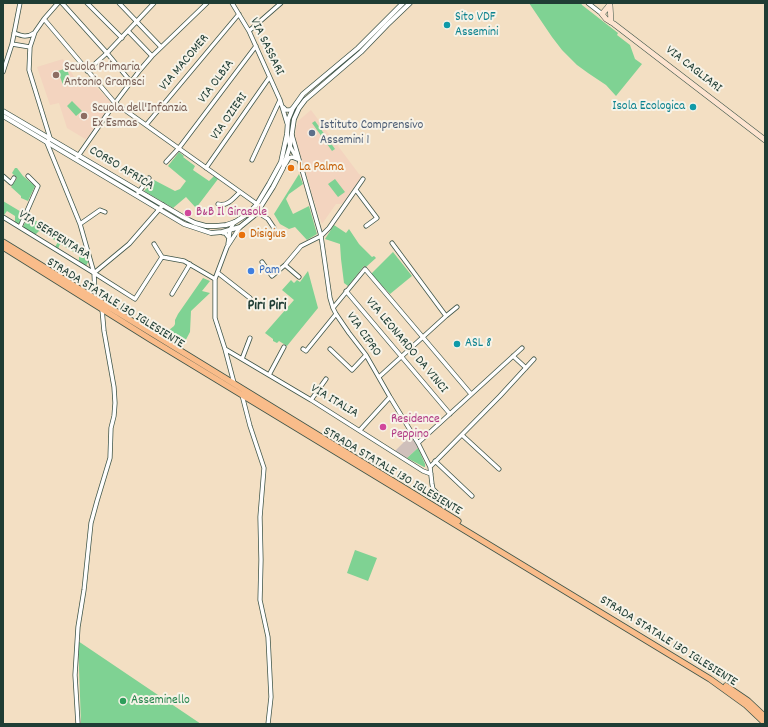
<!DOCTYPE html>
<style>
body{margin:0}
#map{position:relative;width:768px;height:727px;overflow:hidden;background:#f3dfc3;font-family:Dekko,sans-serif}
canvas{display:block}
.frame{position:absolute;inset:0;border:4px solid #1f3d34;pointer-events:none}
</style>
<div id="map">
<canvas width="768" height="727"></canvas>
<div class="frame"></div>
</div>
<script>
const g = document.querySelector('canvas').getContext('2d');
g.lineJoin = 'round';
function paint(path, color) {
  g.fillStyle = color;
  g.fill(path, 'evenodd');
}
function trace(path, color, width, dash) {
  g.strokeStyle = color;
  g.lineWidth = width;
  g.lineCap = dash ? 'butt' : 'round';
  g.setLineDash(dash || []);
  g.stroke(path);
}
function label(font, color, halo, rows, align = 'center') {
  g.font = font + ' Dekko,sans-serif';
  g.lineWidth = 4;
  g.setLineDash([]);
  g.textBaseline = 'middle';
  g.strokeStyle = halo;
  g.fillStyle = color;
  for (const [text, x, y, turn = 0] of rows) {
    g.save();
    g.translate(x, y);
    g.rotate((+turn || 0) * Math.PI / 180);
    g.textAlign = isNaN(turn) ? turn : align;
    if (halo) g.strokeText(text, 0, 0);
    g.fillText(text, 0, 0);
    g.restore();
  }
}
paint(new Path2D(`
 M63,59L78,83L86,77L113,104L87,140L67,128L59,103L50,105L37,67Z
 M311,110L359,174L361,175L360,179L342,204H336L322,224L314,201L313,200L309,182L295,138L296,128L298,121Z`), '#f3d4bf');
paint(new Path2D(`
 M411,435L418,448L407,458L395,451Z`), '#cfc0bb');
paint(new Path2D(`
 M529,3H581L582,5L618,33L617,35L630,45L635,59L642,64L616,96L606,85L588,73L577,65L562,50L552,37Z
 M67,68L71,83L63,85L58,71Z
 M72,101L82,111L76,116L67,106Z
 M315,121L335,149L332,151L312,123Z
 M179,152L184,156L183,157L195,166L193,170L209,181L214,176L218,179L196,208L186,197L173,208L144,191L154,180L175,191L180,189L186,181L168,166Z
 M15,168H17L23,176L35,186L28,201L21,198V196L11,187L17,178L12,173Z
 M299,174L303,184L289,194L286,199L293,214L309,206L317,234L307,240L295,227L289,229L280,224L274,214Z
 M335,179L345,192L338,197L328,184Z
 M3,201L23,213L19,224L15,222V216L7,211L4,215L3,214Z
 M28,216L85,250L88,262L86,266L79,262V255L60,244L58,249L55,247L58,242L39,231L35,235L23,227Z
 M334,225L346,233L349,229L359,244L372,257L374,256L376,258L366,267L364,266L348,286L344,283L341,259L340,244L325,239Z
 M393,252L412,276L390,294L371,274Z
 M308,271L318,308L287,346L279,341L277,343L273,341V339L265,333L294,300L282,290L291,280L294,283L297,280L300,282Z
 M203,278L210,281L202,291L210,293L191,311L190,332L182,347L163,335L174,326L175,324V320L178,314Z
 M418,448L425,464V467H424L407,458Z
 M355,550L377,558L368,581L347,573Z
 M78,641L201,724H81Z`), '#7fd293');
const minor = new Path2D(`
 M58,3L44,19L35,32L30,47L29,70L50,138L47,143L80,224L94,273L95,293
 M62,3L107,53L131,82
 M87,3L122,38
 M119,3L161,47
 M232,3L249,31L280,100L287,123
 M588,3L602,14
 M44,19L115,103L257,204
 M128,31L152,56
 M249,31L281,3
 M14,33C22,36 27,38 34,33
 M12,44L30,47
 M87,71L107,53L154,3
 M3,72L12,44L20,3
 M283,107L286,110H290L293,108
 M146,125L239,14
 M287,135L290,146L296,157
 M292,135L321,236L330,298L333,308L336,314L349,333L366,355L390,397L418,443L430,467L432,484L433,489L437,493L444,507
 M76,159L115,103L140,70L152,56L207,3
 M252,160L280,100
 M166,162L179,148L256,46
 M285,165L289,158L292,157L297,159
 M206,168L269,78
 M3,176L11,183L14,178
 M356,190L377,218L366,226
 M138,193L149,178
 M218,204C227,207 234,198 240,192
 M257,212L268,219L274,228
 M3,217L94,273L135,299L162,257L184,261L215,279
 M80,224L100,210L105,212
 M20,227L38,186L28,176
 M223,233H225L229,238L228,244
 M229,238L230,230L234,222
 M392,243L446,316
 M154,244L162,257
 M262,262L272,276L285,265L301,246L321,236L329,228L363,179
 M285,265L299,277
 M94,273L129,244L163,205
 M218,273L250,298
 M346,291L450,414
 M172,294L190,264
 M333,308L365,269L471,394
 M225,349L311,400L423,471L431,474
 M303,349L306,351L336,314
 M330,349L352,370L366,355
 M513,356L526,368
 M242,359L250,338
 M269,375L284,347
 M379,377L446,316L457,307
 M234,383L225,349L215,318V279L227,247L240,227
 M242,395L250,426L264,468L260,517L261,560L260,600L268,637L271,697L268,724
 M311,400L326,379
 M360,430L390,397
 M462,435L499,469
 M418,443L522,348
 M435,461L472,496
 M430,467L500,396L534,359
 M78,724L75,675L78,627L84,590L91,523L97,501L110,458L111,428L114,416L115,403L114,387L104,331L102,309`);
const tertiary = new Path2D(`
 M3,111L183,217L195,223L206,226H216L226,225L235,222L249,213L257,204L269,184L281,162L287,134L288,120L293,108L303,94L358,48L403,3
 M3,116L184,224L211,233L222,232L240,227L256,214L273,187L283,168L290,146L294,119L299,108L305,100L361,52L387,25L410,3`);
const secondary = new Path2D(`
 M610,3L608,7L602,14L606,19L614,24L765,140
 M610,5L611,22`);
const primary = new Path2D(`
 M3,242L458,521
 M3,247L150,339L710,679L746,705L765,723
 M726,686L748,701L765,717`);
trace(minor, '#3f5549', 5);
trace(tertiary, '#3f5549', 5.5);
trace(secondary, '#3f5549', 6);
trace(primary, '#3f5549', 7);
trace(minor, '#fff', 3.5);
trace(tertiary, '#fff', 4);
trace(secondary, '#fde4d0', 5);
trace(primary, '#f9bc8a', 5.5);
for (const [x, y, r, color] of [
 [447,25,4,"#0f9aa8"],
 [56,75,4,"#8d6e63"],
 [693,107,4,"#0f9aa8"],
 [84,116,4,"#8d6e63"],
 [312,133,4,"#5c6f8a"],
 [291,168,4,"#e8710a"],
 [188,213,4,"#d1479c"],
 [242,235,4,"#e8710a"],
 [251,271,4,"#3f7fe0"],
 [457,344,4,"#0f9aa8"],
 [383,427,4,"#d1479c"],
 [123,701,4,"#2e9e5b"]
]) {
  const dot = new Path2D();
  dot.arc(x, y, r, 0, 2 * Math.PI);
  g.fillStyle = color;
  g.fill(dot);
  trace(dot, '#f7f3e8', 1.5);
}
label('13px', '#0d838f', '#f7f3e8', [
 ["Sito VDF",455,18],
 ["Assemini",455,33],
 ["Isola Ecologica",685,107,"right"],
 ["ASL 8",465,344]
], 'left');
label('13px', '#1f3d34', '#f7f3e8', [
 ["VIA SASSARI",266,47,64],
 ["VIA MACOMER",185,63,-50],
 ["VIA CAGLIARI",693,70,38],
 ["VIA OLBIA",217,82,-53],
 ["VIA OZIERI",230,117,-55],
 ["CORSO AFRICA",121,169,31],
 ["VIA SERPENTARA",54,236,32],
 ["STRADA STATALE 130 IGLESIENTE",115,304,32],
 ["VIA CIPRO",363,335,55],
 ["VIA LEONARDO DA VINCI",406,346,50],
 ["VIA ITALIA",334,402,31],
 ["STRADA STATALE 130 IGLESIENTE",392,472,31],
 ["STRADA STATALE 130 IGLESIENTE",668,642,32]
]);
label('13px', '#785e54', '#f7f3e8', [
 ["Scuola Primaria",64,68],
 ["Antonio Gramsci",64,83],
 ["Scuola dell'Infanzia",92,109],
 ["Ex Esmas",92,124]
], 'left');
label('13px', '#4e5e75', '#f7f3e8', [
 ["Istituto Comprensivo",320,126],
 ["Assemini 1",320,141]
], 'left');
label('13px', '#c56008', '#f7f3e8', [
 ["La Palma",299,168],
 ["Disigius",250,235]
], 'left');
label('13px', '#b23c85', '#f7f3e8', [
 ["B&B Il Girasole",196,213],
 ["Residence",391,420],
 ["Peppino",391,435]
], 'left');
label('13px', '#366cbe', '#f7f3e8', [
 ["Pam",259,271]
], 'left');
label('13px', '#27864d', '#f7f3e8', [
 ["Asseminello",131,701]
], 'left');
label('bold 15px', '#1f3d34', '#f7f3e8', [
 ["Piri Piri",267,307]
]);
</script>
